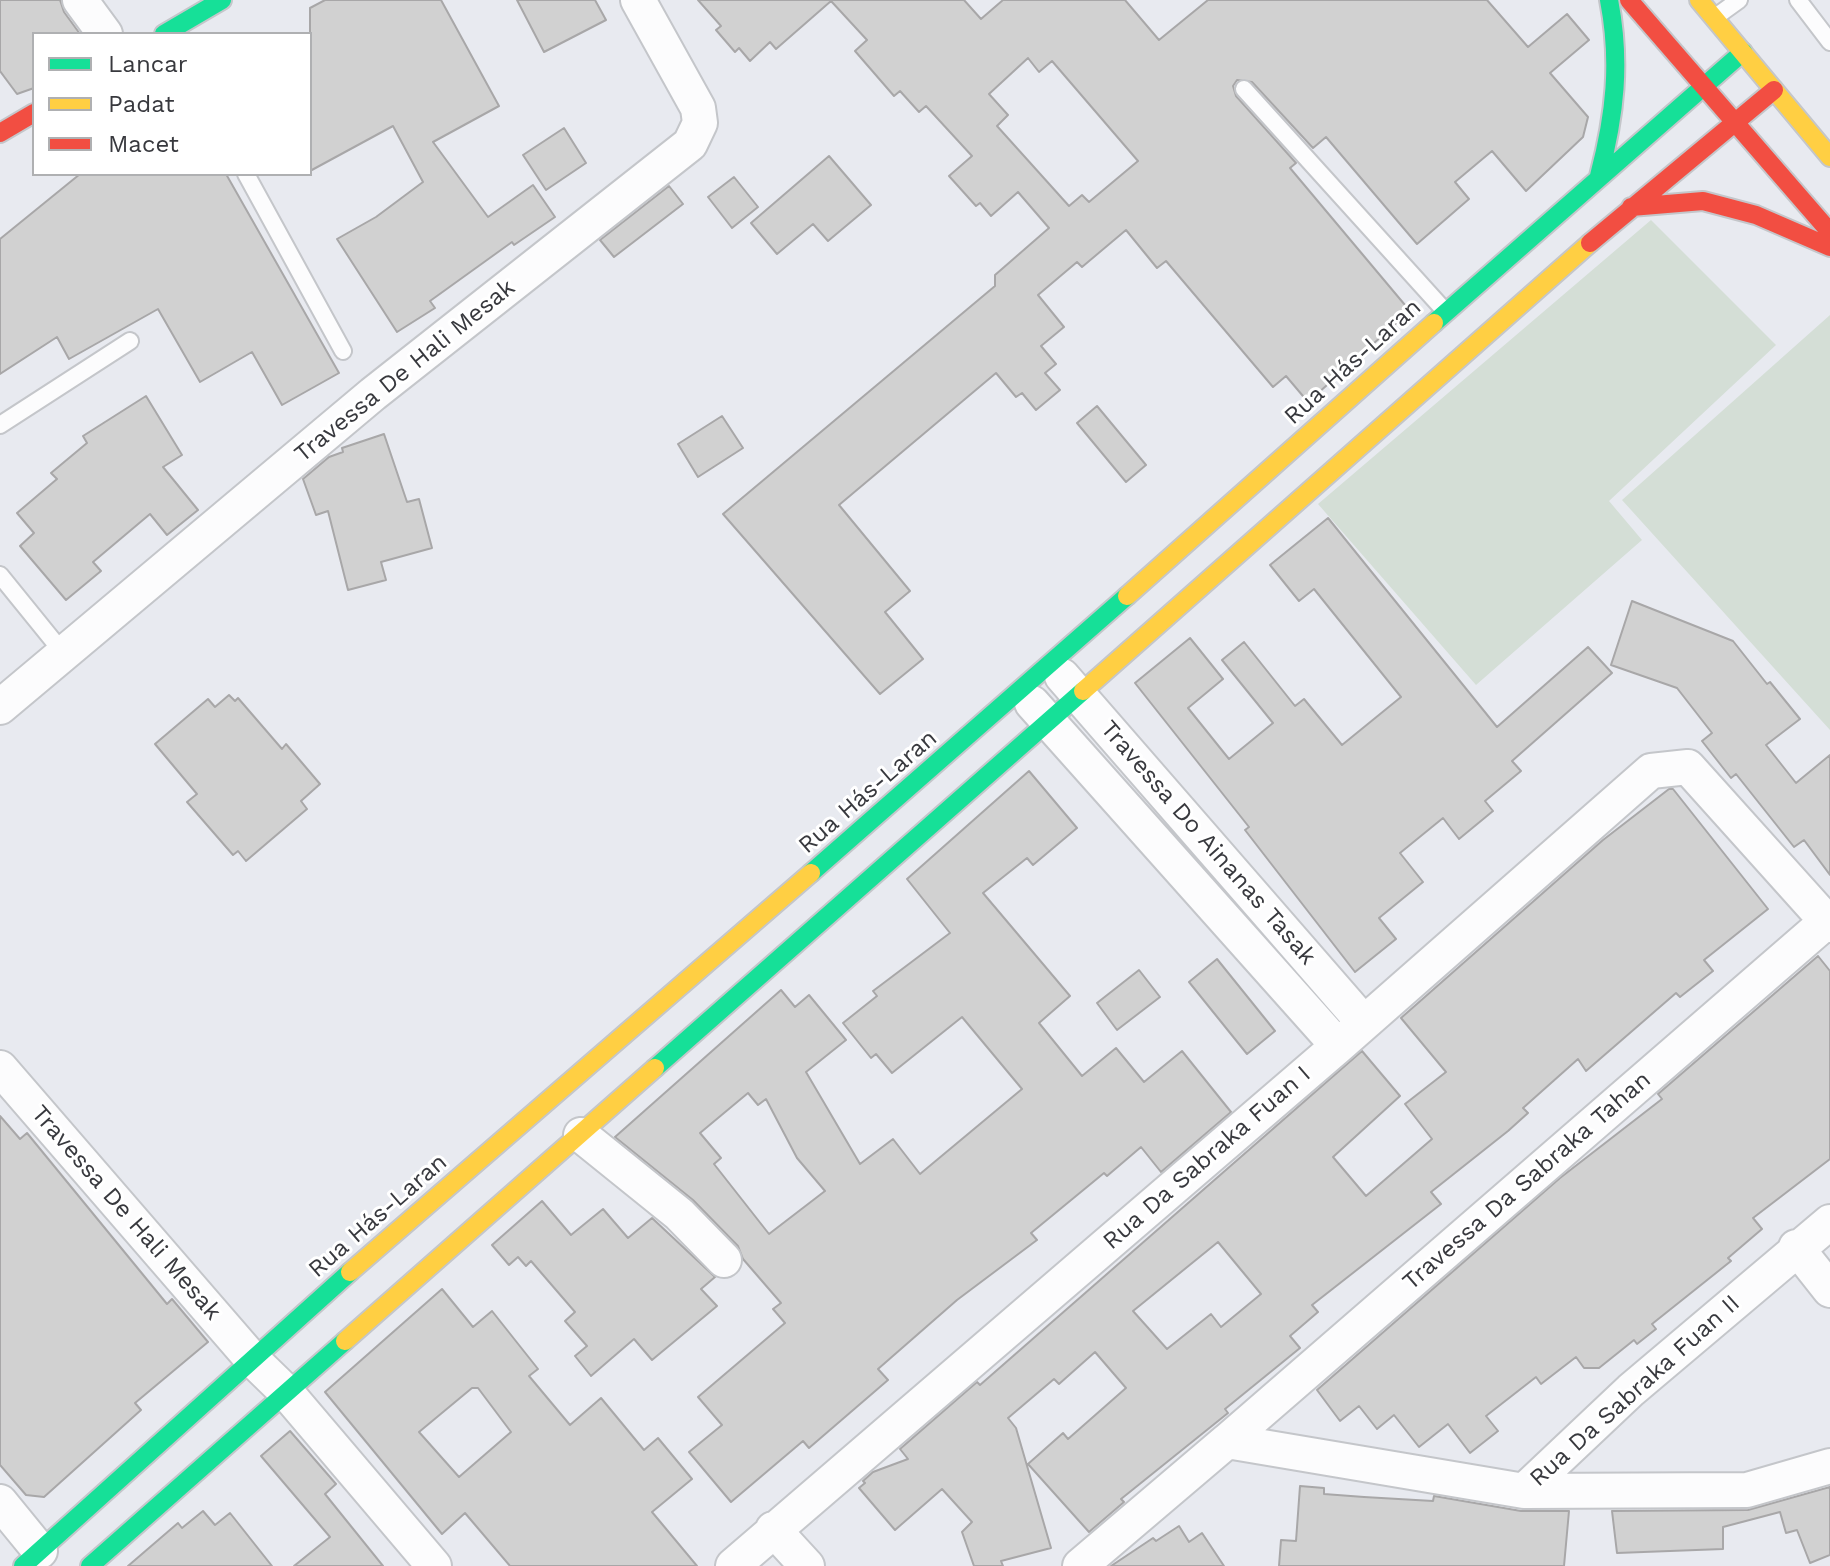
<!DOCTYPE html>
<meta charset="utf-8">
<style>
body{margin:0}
#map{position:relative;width:1830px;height:1566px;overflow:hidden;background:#e8eaf0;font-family:"Work Sans",sans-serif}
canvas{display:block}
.legend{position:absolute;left:32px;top:32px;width:280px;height:144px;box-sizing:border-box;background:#fff;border:2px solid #afb0b2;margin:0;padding:10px 14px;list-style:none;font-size:24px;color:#38393e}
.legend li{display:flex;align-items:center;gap:16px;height:40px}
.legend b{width:40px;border:2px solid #afb0b2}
</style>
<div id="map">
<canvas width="1830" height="1566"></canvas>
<ul class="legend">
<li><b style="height:10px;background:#16e098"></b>Lancar</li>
<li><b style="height:10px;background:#ffcf43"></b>Padat</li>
<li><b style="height:10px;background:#f24e42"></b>Macet</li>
</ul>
</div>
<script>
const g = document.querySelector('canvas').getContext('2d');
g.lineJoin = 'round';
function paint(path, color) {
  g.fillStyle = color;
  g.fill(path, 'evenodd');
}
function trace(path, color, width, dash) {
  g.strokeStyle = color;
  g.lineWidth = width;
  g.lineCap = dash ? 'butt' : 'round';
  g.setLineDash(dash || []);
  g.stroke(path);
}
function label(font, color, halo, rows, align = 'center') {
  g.font = font + ' "Work Sans",sans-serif';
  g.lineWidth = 6;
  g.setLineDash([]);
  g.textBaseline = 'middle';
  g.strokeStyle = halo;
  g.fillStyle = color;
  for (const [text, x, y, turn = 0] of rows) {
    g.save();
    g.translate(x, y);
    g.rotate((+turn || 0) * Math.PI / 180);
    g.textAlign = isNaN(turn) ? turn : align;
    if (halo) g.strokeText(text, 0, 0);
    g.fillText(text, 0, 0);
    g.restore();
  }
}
paint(new Path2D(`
 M1651,220L1776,345L1609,501L1642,540L1476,685L1318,504Z
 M1830,315V730L1622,500Z`), '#d4ded6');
const building = new Path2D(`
 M0,0H60L64,12L80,34H34V88L17,94L0,71Z
 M325,0H441L499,106L433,142L488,217L533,185L555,217L514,245L512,242L430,301L435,308L397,332L337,239L376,217L423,182L393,126L310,171V8Z
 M517,0H595L606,20L544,52Z
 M698,0H964L981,19L1003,0H1125L1159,40L1208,0H1487L1528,47L1567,14L1589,40L1550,73L1588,117L1583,137L1526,191L1492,151L1455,182L1469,199L1417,244L1326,137L1313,148L1252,82L1237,80L1233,86L1236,96L1296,163L1290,168L1410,311L1308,402L1286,376L1273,387L1166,261L1157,268L1126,230L1082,267L1077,262L1038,295L1064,327L1041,346L1056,364L1045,373L1060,390L1036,410L1022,393L1016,397L996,373L839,505L910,591L885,612L923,659L880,694L723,514L995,286V275L1049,228L1018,192L991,216L980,203L976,206L949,176L972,156L926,106L919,112L900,91L894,96L855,51L867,40L831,1L776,49L770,42L750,61L739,48L735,52L716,30L721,26ZM1028,58L1039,72L1052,61L1138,161L1089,202L1082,195L1069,206L997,126L1008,115L989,94Z
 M564,128L586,163L546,190L523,155Z
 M829,156L871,205L828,241L813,224L777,254L751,223Z
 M80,174H226L339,373L282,405L252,352L200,382L158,309L69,359L57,337L0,374V239Z
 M734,177L758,207L732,228L708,197Z
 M669,186L683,204L614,257L600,240Z
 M146,396L182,455L163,467L198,510L167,535L150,514L93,562L101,571L66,600L20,546L34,533L17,513L57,479L51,473L87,443L83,436Z
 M1097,406L1146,465L1126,482L1077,423Z
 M722,416L743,448L698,477L678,444Z
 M384,434L407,502L419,499L432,548L381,562L386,580L348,590L328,511L316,515L303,479L329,457L343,452L342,448Z
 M1328,518L1497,727L1588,647L1612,673L1512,761L1521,771L1485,801L1493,811L1459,839L1443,818L1400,853L1423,882L1379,918L1396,939L1355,972L1245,830L1249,827L1135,683L1190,638L1223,679L1188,708L1229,759L1273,723L1222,660L1244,642L1295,706L1304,699L1342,745L1401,697L1314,589L1299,601L1270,565Z
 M1632,601L1733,641L1767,684L1770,682L1800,719L1766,745L1796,783L1830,755V875L1804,840L1794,847L1736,774L1731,778L1702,741L1712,733L1677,688L1611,665Z
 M229,695L235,701L238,698L282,749L286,744L320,784L301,801L307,809L246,861L238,851L233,855L187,802L197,794L155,744L208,699L215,707Z
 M1029,771L1077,828L1033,865L1027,858L983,893L1070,996L1039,1023L1082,1076L1116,1048L1144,1082L1182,1051L1231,1112L1161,1172L1141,1147L1107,1176L1104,1173L1031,1233L1037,1240L957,1300L878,1369L888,1380L809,1448L803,1441L731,1502L689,1452L722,1425L698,1397L785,1323L773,1309L781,1303L743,1259L738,1246L693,1200L615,1137L781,990L795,1007L809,995L846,1040L806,1072L860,1164L893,1139L920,1174L1022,1089L962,1017L892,1073L876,1054L871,1058L843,1023L877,996L873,991L950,933L907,879ZM748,1093L758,1105L766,1099L797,1158L825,1191L769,1234L714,1164L721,1158L700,1133Z
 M1669,789H1673L1768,909L1704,960L1713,971L1680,997L1676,993L1586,1071L1578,1059L1523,1108L1528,1113L1508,1131L1431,1192L1441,1204L1312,1305L1318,1312L1290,1336L1300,1348L1225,1409L1228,1413L1121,1499L1124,1502L1089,1532L1028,1464L1063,1433L1068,1439L1126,1388L1095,1352L1059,1384L1054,1379L1008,1418L1016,1428L1051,1548L1001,1561L1003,1566H974L962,1532L972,1522L942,1489L895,1530L859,1488L865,1483L863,1481L873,1472L908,1459L900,1449L977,1382L980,1385L1362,1051L1400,1096L1333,1157L1366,1196L1432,1139L1405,1104L1446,1072L1401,1018L1603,840ZM1218,1242L1261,1294L1221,1327L1211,1314L1167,1349L1133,1311Z
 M1818,956L1830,971V1159L1753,1218L1762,1229L1728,1258L1731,1261L1652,1324L1656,1329L1637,1344L1634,1340L1599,1368H1584L1576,1357L1541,1384L1536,1377L1486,1416L1498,1431L1470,1453L1448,1424L1419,1447L1394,1415L1377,1429L1359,1406L1340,1421L1317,1390L1560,1178L1662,1099L1658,1094Z
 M1217,959L1275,1031L1247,1054L1189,982Z
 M1139,970L1160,997L1117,1030L1097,1003Z
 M0,1116L20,1139L27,1133L167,1304L172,1299L208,1342L135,1403L141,1410L44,1497L26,1495L0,1465Z
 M542,1201L571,1235L603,1209L628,1238L652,1218L715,1277L701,1289L717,1306L652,1360L634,1339L591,1376L575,1356L587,1346L565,1321L575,1312L531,1261L526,1266L518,1257L509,1265L492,1245Z
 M442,1289L473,1327L492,1311L538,1369L529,1376L570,1425L601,1398L644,1450L658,1438L692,1479L652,1512L697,1566H510L465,1513L442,1534L325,1392ZM472,1388H478L511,1432L459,1477L419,1432Z
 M290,1431L336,1484L325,1494L383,1566H294L330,1537L261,1456Z
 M1300,1486L1324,1488V1494L1364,1497L1433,1501L1434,1496L1521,1511H1569L1564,1566H1279L1281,1540L1296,1541Z
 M1830,1487V1555L1810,1563L1797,1530L1786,1533L1780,1512L1723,1527V1549L1617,1553L1612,1511L1748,1510Z
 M203,1511L215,1525L230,1513L272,1566H128L178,1523L182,1528Z
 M1179,1526L1189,1542L1202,1533L1224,1566H1111L1153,1538L1156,1541Z`);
paint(building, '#d1d1d1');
trace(building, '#a8a7a8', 2);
const lane = new Path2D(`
 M1798,0L1830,42
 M1714,18L1739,0
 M1244,89L1444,310
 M246,174L343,351
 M0,425L130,341
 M0,575L64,654`);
const street = new Path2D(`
 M80,0L105,34
 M1062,676L1364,1023
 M1032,703L1338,1046
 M0,707L373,394L690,144L700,123L698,108L638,0
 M0,1068L251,1358L287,1393L434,1566
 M581,1135L679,1214L724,1260
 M1796,1247L1830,1290
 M1227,1441L1827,921
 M1524,1491L1747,1490L1830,1466
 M0,1502L40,1551
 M773,1529L807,1566
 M733,1566L1338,1046L1651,771L1688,767L1830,925
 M1080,1566L1227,1441L1524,1491L1631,1390L1830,1222`);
const fast = new Path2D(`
 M164,34L222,0
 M1599,176C1615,115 1621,62 1609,0
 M1434,323L1743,52
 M811,873L1127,596
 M655,1068L1083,691
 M23,1566L350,1272
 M90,1566L345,1341`);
const slow = new Path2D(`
 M1699,0L1830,157
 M1127,596L1434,323
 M1083,691L1590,243
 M350,1272L811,873
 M345,1341L655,1068`);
const jam = new Path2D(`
 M1629,0L1830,232
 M0,133L34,113
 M1631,207L1703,201L1756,215L1830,247
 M1590,243L1774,90`);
trace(lane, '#c4c6ca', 20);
trace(street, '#c4c6ca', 38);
trace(fast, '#c4c6ca', 22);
trace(slow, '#c4c6ca', 22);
trace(jam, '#c4c6ca', 22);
trace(lane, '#fcfcfd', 16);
trace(street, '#fcfcfd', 34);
trace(fast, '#16e098', 18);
trace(slow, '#ffcf43', 18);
trace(jam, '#f24e42', 18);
label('24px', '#38393e', '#fff', [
 ["Rua Hás-Laran",1353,362,-42],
 ["Travessa De Hali Mesak",405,371,-39],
 ["Rua Hás-Laran",868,792,-41],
 ["Travessa Do Ainanas Tasak",1208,843,49],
 ["Rua Da Sabraka Fuan I",1207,1158,-41],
 ["Travessa Da Sabraka Tahan",1527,1181,-41],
 ["Travessa De Hali Mesak",126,1213,49],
 ["Rua Hás-Laran",378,1216,-41],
 ["Rua Da Sabraka Fuan II",1635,1391,-42]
]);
</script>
